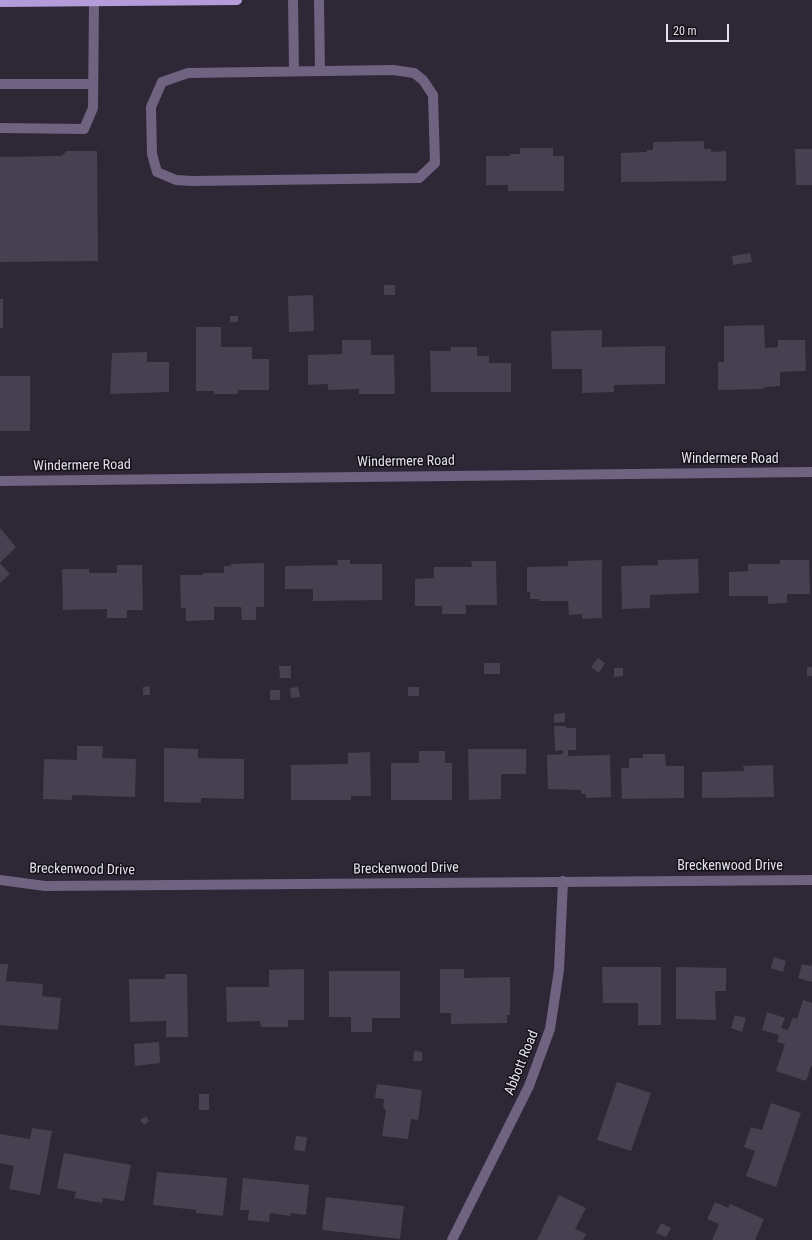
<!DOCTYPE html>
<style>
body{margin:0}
#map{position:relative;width:812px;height:1240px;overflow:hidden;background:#2d2736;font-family:"Roboto Condensed",sans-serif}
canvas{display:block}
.scale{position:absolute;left:666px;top:24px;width:63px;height:18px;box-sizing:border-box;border:2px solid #e3e0ea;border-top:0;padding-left:5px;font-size:12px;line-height:14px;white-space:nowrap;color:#e3e0ea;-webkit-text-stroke:3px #141118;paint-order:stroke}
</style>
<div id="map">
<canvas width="812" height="1240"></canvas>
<div class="scale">20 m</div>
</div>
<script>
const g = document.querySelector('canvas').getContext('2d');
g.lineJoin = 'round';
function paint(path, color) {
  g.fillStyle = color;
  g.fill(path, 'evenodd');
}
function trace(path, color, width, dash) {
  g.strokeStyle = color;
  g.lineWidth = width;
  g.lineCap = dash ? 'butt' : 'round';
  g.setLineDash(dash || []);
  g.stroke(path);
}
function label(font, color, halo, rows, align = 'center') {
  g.font = font + ' "Roboto Condensed",sans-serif';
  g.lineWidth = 3;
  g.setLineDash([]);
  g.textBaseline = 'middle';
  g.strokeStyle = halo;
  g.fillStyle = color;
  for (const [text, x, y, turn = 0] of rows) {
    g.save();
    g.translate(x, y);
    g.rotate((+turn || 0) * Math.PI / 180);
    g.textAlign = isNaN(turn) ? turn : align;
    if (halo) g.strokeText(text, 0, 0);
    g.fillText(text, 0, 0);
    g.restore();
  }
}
paint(new Path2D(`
 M704,141V149H711V152L726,151V181L621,182V153L647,152V150H653V142Z
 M520,148H553V156H564V191H508V185H486V156H510V154H520Z
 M795,149H812V185H796Z
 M67,151H97L98,261L0,262V157L61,156Z
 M750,253L752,262L733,265L732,256Z
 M384,285H395V295H384Z
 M313,295L314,331L289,332L288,296Z
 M0,299H3V328H0Z
 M230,316H238V322H230Z
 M764,325L765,348L778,347V340H805L806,371L780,372V386L764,387L765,389L718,390V362H724V326Z
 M196,327H221V347H252V359H269V390H238V394H214V391H196Z
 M602,330V347L665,346V384L614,385V392L582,393V369H552L551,331Z
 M342,340H371V355H394L395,394H359V389L328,390V384L308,385V355L342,354Z
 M451,347H477V356H489V363H511V392H431L430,351H451Z
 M147,352V362H169V392L110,394L112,353Z
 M0,376H30V431H0Z
 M0,528L16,547L0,563L10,574L0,583Z
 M698,559L699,593L650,595V608L622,609L621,566L658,565V560Z
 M337,560H350V564H382V600L313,601V589H285V566L338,565Z
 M602,560V618L582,619V614L569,615L568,601H539V599H530V592H527V567L568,566V561Z
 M780,560H809L810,594H787V603L768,604V596H729V572L748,571V564H780Z
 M471,561H496L497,605H466V614H442V606H415V579L434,578V567H472Z
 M264,563V607H256V620H242L241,607H214V620L186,621V608H181L180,575H203V573H224V566H231V564Z
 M117,565H142L143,610H127V618H107V609L63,610L62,569H89V573H117Z
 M598,658L605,663L599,673L591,667Z
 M484,663H500V674H484Z
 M279,666H291V678H280Z
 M807,667H812V676H807Z
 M614,668H623V676L614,677Z
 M150,686V695H143V687Z
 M298,687L300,697L291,698L290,688Z
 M408,687H419V696H408Z
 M270,690H280V700H270Z
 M565,713V722L554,723V714Z
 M554,726H566V728H576V750H568V756L610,755L611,797L586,798V794H581V790L548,789L547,755L563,754V750L555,751Z
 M77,746H103L102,758L136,759L135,797L72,795V800L43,799L44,759L77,760Z
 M164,748L198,749V758L244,759V799L201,798V803L164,802Z
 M468,749H526V774H501V799L469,800Z
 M419,751H445V763H452V800H391V763H419Z
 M370,752L371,796H351V800H291V765L348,764V753Z
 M643,754H665L666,766H684V798L622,799L621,768H629V758H643Z
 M773,765L774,797L702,798V772L744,771L743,766Z
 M774,957L786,961L783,972L771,968Z
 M812,963V982L798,978L802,964L811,966Z
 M0,964H8L6,981L43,984L42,996L61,998L58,1030L0,1025Z
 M602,967H661V1025H638V1003H603Z
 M676,967L726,968V991H715L716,1020L676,1019Z
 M304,969V1020H288V1027H261L260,1021L227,1022L226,987H269V970Z
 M440,969H464V978L510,977V1015H507V1023L451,1024V1013H440Z
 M329,971H400V1018H372V1032H351V1017H329Z
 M165,974H187L188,1037H166V1021L130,1022L129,979H165Z
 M803,1000L812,1003V1066H811L806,1081L776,1071L785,1044L777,1042L779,1035L762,1030L767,1012L785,1018L781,1028L788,1030L793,1017L797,1019Z
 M735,1015L746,1018L742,1032L731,1028Z
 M159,1042L160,1063L135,1066L134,1044Z
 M414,1051L422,1052V1061H413Z
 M617,1082L651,1093L631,1151L597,1140Z
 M377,1084L422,1090L418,1120L411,1119L408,1139L382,1136L386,1110L383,1108L384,1099L375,1098Z
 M199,1094H209V1110H199Z
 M771,1103L801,1113L776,1187L746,1176L755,1151L744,1147L751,1127L762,1130Z
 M146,1116L149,1121L144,1125L140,1120Z
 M32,1128L52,1131L40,1195L9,1189L14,1166L0,1163V1134L30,1139Z
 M296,1136L307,1137L305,1151L294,1150Z
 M64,1153L131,1165L124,1201L103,1198L102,1203L74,1198L76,1192L57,1188Z
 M157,1172L227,1178L223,1216L196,1213V1210L153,1205Z
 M243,1178L309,1185L306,1215L290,1213V1216L270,1213L269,1222L248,1220L249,1210H240Z
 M559,1195L586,1208L575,1229L586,1234L583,1240H537Z
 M326,1197L404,1206L400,1239L322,1230Z
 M715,1202L728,1208L730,1204L764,1219L755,1240H712L719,1224L707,1219Z
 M661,1223L671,1228L666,1237L656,1233Z`), '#464050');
trace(new Path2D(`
 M293,0L294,71
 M319,0L320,71
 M393,70L414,73L423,80L433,95L435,163L419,178L192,181L176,180L157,172L152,154L151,107L162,82L188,73Z
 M0,84H93
 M0,128L84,129L93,108L94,1
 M0,481L812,472
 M0,880L45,886L812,880
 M452,1240L529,1086L550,1029L559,970L563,881`), '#6f6381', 10);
trace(new Path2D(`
 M0,2L237,0`), '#b49bd9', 10);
label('14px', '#e3e0ea', '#141118', [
 ["Windermere Road",730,459],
 ["Windermere Road",406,462,-1],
 ["Windermere Road",82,466,-1],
 ["Breckenwood Drive",730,866],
 ["Breckenwood Drive",406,869,-1],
 ["Breckenwood Drive",82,870,1],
 ["Abbott Road",522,1063,-68]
]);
</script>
